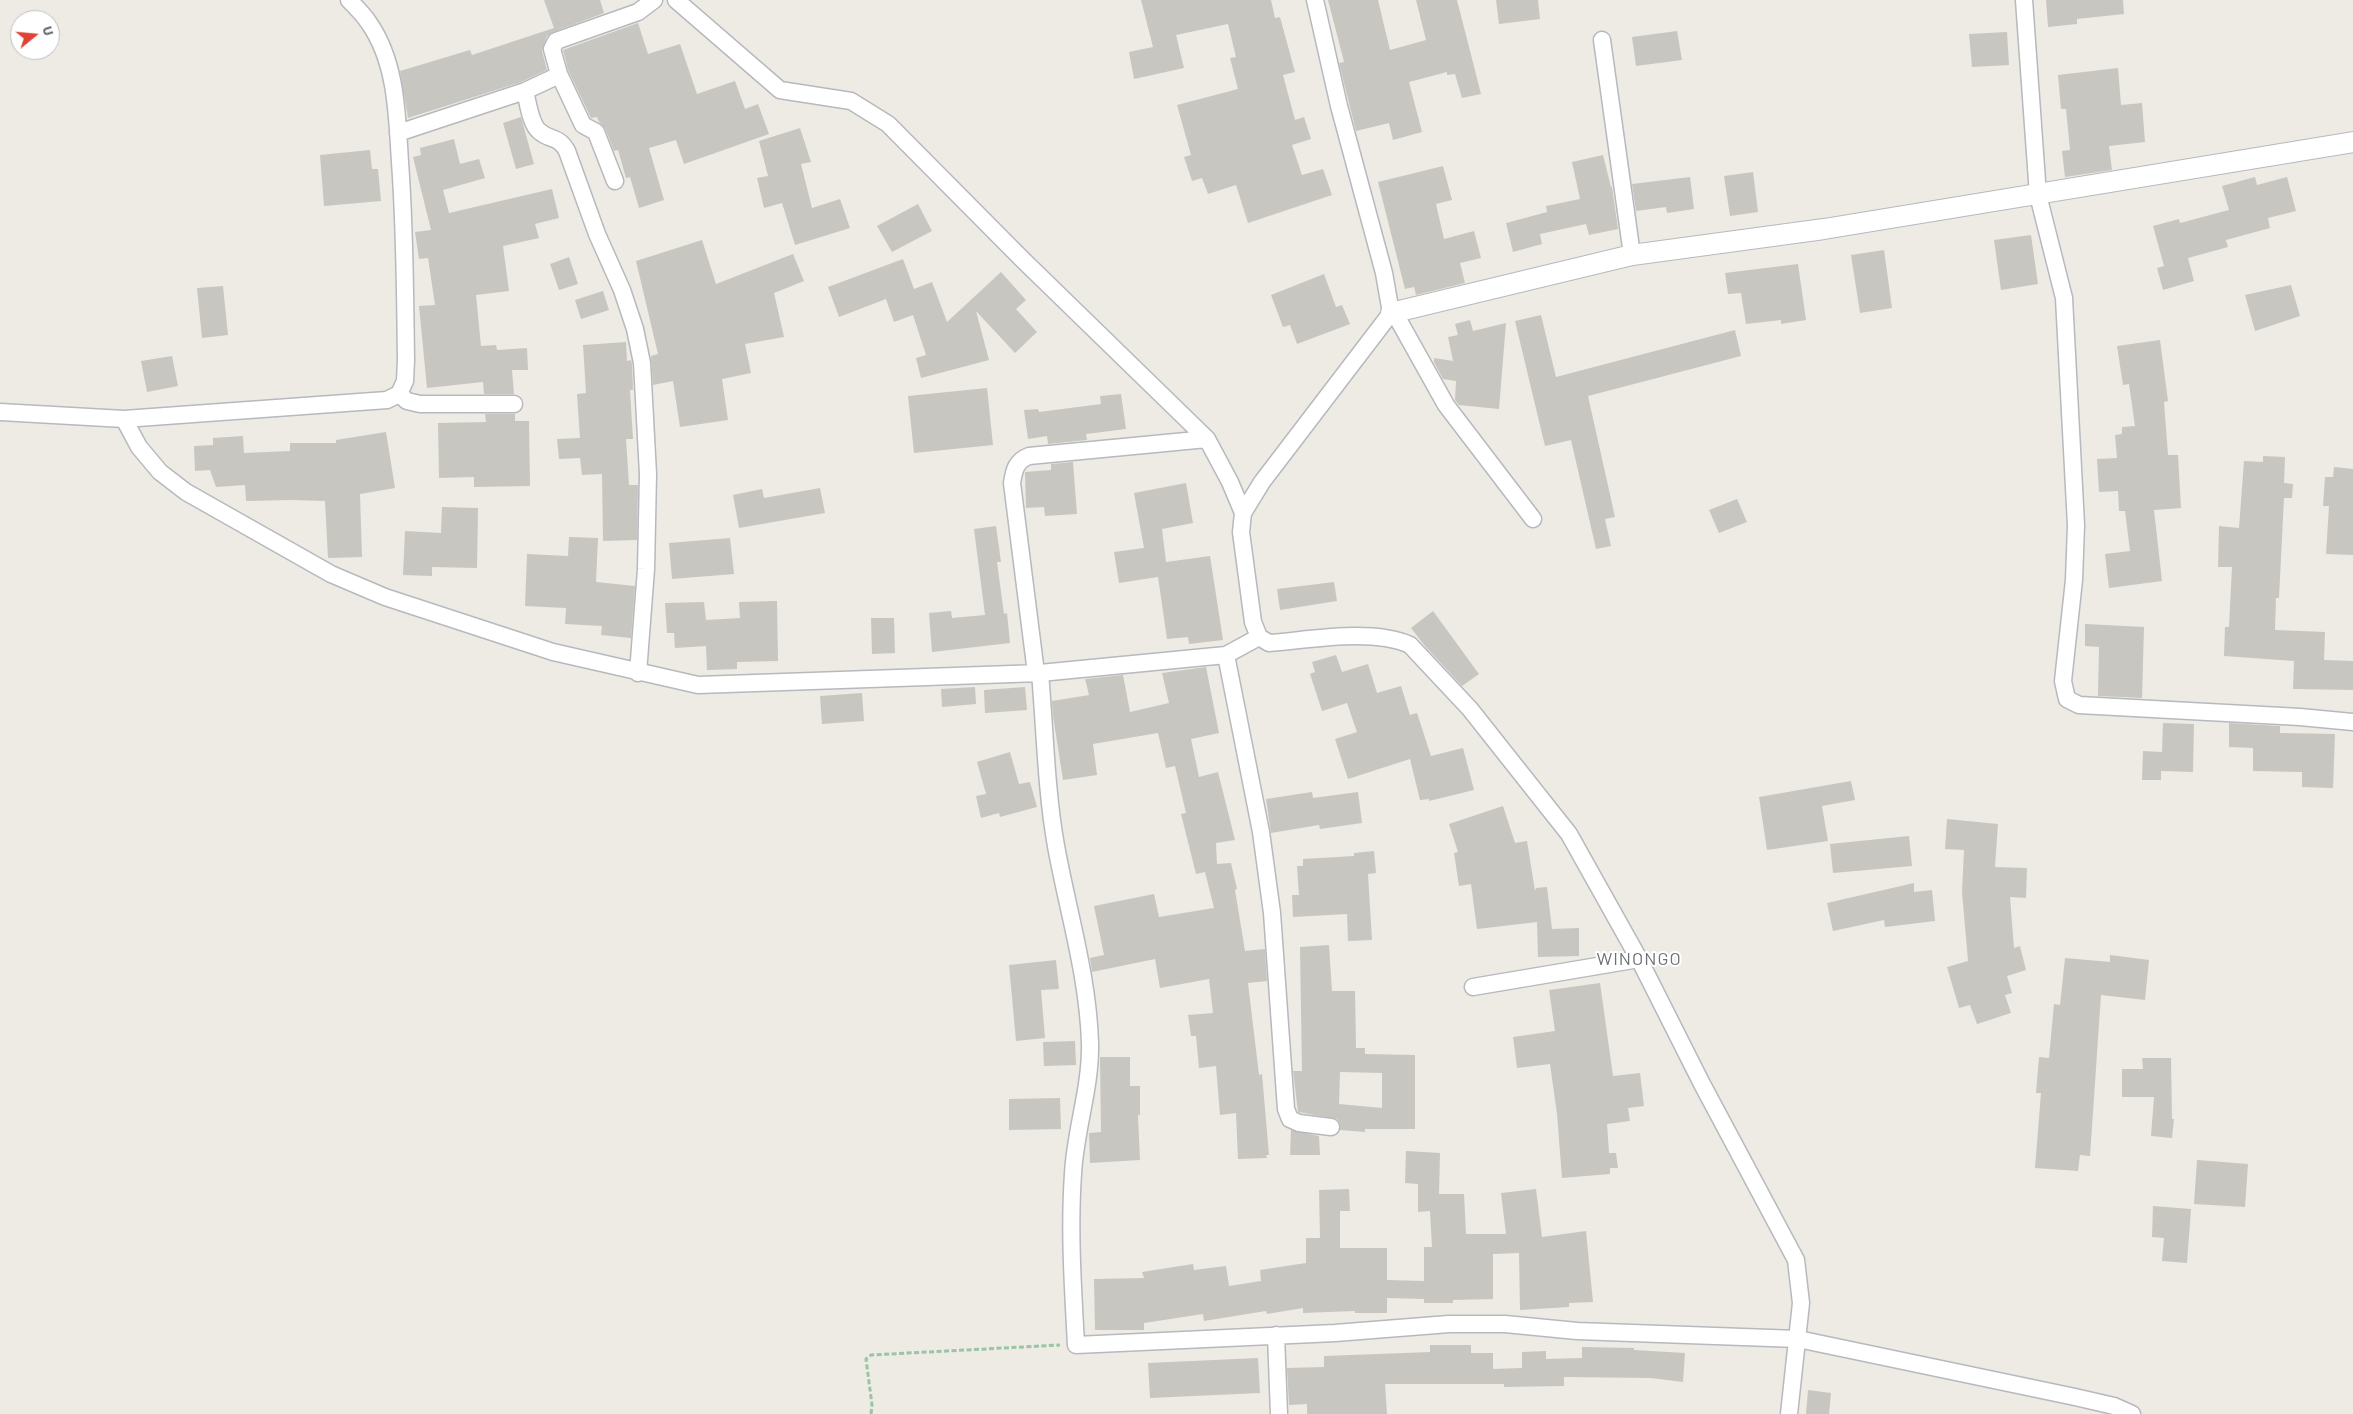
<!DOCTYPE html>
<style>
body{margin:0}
#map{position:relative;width:2353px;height:1414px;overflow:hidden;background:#edebe3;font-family:Barlow,sans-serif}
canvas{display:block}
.north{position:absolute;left:10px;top:10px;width:50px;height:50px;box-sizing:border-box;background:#fff;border:1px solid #bdbfc1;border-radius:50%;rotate:73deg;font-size:14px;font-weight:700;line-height:20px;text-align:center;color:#5b5f63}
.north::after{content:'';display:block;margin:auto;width:18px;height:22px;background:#e14235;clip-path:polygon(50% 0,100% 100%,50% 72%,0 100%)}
</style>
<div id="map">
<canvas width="2353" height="1414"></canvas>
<div class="north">U</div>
</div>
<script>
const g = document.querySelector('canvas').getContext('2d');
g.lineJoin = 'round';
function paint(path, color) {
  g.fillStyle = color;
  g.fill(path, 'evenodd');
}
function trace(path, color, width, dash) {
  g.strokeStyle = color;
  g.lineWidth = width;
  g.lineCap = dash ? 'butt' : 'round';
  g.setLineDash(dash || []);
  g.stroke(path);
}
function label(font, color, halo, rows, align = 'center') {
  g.font = font + ' Barlow,sans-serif';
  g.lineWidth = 4;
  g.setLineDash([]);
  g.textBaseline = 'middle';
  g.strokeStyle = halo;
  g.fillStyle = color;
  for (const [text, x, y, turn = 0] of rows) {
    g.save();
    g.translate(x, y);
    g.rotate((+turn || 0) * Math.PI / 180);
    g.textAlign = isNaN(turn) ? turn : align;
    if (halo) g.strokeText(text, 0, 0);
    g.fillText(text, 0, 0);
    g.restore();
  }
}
paint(new Path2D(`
 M544,0H600L604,13L553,32L547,36L542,51L547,70L521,82L408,118L400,71L470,50L472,55L554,28Z
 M1141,0H1271L1275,18L1280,17L1295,72L1283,75L1295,120L1304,117L1311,139L1292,145L1302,175L1323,169L1332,195L1248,223L1236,185L1208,194L1202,178L1192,181L1184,157L1191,155L1177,105L1238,89L1230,58L1236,57L1228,24L1176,35L1184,68L1134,79L1129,52L1153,47Z
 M1328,0H1378L1390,50L1426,40L1416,0H1457L1481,94L1462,98L1455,74L1447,75V72L1409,82L1422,132L1393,140L1389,123L1356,131L1339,63L1344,62Z
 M1496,0H1538L1540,19L1499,24Z
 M2046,0H2123L2124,14L2077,19V24L2048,27Z
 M638,23L648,54L680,44L697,94L735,81L745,109L758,104L769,134L684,164L676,140L649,148L664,200L639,208L630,177L626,178L618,150L614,151L605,128L599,122L597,117L591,118L568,70L563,50Z
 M1677,31L1682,60L1636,66L1632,37Z
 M2007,32L2009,65L1972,67L1969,34Z
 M2118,68L2121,105L2142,103L2145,142L2109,146L2112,170L2065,177L2062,151L2070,150L2066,109H2061L2058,75Z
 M521,117L534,164L516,169L503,123Z
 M800,128L811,162L801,164L812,208L840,199L850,228L795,245L782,203L764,208L757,178L768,176L759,141Z
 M454,139L460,164L479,159L485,178L443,190L449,213L552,189L559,218L535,224L539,238L503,246L509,291L476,295L481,346L496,345L497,350L527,348L528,370H512L514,394H484L483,382L427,388L419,306L435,305L428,258L419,259L415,232L431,230L413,157L421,155L420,148Z
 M370,150L372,169H378L381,201L324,206L320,155Z
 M1603,155L1611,187H1612L1618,229L1589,235L1586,224L1540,234L1542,244L1513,252L1506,223L1547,212L1546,206L1580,199L1572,162Z
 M1443,166L1452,200L1436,204L1444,239L1474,231L1481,258L1460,263L1465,283L1416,295L1414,287L1405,289L1378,182Z
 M1753,172L1758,212L1730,216L1724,176Z
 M1690,177L1694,209L1667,213L1666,207L1636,211L1632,184Z
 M2255,177L2257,185L2287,177L2296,211L2268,218L2270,228L2226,240L2228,247L2188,258L2194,281L2163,290L2157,268L2164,266L2153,226L2179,219L2180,223L2229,210L2222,186Z
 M918,204L932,231L892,252L877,226Z
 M2031,235L2038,284L2001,290L1994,240Z
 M702,240L716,284L793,254L804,281L774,293L784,337L745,344L751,373L722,379L728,420L680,427L673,381L653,385L651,356L658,354L636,261Z
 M1884,250L1892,308L1860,313L1851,255Z
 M569,257L578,284L559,290L550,264Z
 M903,259L914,289L932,282L947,322L1001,272L1026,300L1016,309L1037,332L1015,353L976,311L989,360L921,378L916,358L926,355L913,315L894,322L886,299L839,317L828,287Z
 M1798,264L1806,320L1781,324V320L1746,324L1741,293L1728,294L1725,273Z
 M1324,274L1336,307L1342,305L1350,324L1297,344L1290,325L1283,327L1271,295Z
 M2291,285L2300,316L2255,331L2245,295Z
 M223,286L228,335L202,338L197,288Z
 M603,291L609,310L581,319L575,300Z
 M1541,315L1556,377L1735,330L1741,356L1588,396L1615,517L1605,519L1611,546L1596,549L1571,440L1545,446L1515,321Z
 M1470,320L1473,331L1506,323L1499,409L1459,405L1455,400L1456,381L1443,379L1434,362V358L1453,361L1448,337L1458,335L1455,324Z
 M2160,340L2168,401L2164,402L2168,455H2178L2181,508L2154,510L2162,581L2109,588L2105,554L2130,551L2125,511H2119L2118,491L2099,492L2097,459L2117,458L2115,435L2122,434V427L2135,426L2129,384L2123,385L2117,346Z
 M626,342L627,361L631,360L632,364L633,390H630L633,439H626L629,485H638L637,540L603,541L602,474L582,475L580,458L559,459L557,439L580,438L577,394L586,393L583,345Z
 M172,356L178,386L147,392L141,361Z
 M987,388L993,445L914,453L908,396Z
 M1121,394L1126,429L1086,434L1087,440L1048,444L1047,436L1028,439L1024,410L1038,409L1039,412L1101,404L1100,396Z
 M485,414H515V421H529L530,486L474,487V477L439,478L438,423L486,422Z
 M386,432L395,488L360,494L362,557L328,558L325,501L291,500L246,501L245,485L216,487L210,470L195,471L194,446L213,445V438L243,436L244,453L290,451V443H336V440Z
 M2263,456L2285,457L2284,483L2293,484L2292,498H2284L2279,598H2276L2275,630L2325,632L2324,660L2353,661V690L2293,689L2294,661L2224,656L2225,627H2229L2232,567H2218L2219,526L2239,528L2244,461L2263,462Z
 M1073,462L1077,514L1045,516L1044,507L1026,508L1025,472L1051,470V464Z
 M2334,467L2353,469V555L2326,554L2329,506H2323L2325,477H2333Z
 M1186,483L1193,523L1162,529L1166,562L1210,556L1223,640L1189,644L1188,637L1167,639L1158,577L1119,583L1114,552L1144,548L1134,493Z
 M820,488L825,513L739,528L733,495L762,489L764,498Z
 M1737,499L1747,522L1719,533L1709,510Z
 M442,507L478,508L477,568L432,567V576L403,575L405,531L441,533Z
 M996,526L1001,562H997L1004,614L1007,613L1010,643L932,652L929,613L951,611L952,618L985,615L974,529Z
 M569,537L598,538L596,582L635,586L631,638L601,635L602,626L565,624L566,608L525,606L527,554L568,556Z
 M730,538L734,574L672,579L669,543Z
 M1334,582L1337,601L1280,610L1277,589Z
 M777,601L778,661L737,662V669L707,670L706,646L675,648L674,633H667L665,603L704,602L706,620L740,618L739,602Z
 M1433,611L1479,674L1462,686L1425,646L1411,628Z
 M871,618H894L895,653L872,654Z
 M2085,624L2144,627L2142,698L2098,696L2099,647L2085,646Z
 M1336,655L1342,672L1368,664L1377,693L1401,686L1410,715L1417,713L1431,756L1463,748L1474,790L1429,801V799L1420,800L1410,759L1348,779L1335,739L1357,732L1347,703L1322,711L1310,674L1315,672L1312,662Z
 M1206,667L1219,733L1191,739L1199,777L1218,772L1235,840L1216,843L1217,864L1231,863L1237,889L1235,890L1245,951L1265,949L1267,981L1248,983L1259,1075L1262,1074L1269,1155H1266L1267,1158L1238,1159L1236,1113L1220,1115L1216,1066L1199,1068L1196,1036H1191L1188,1015L1213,1013L1209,979L1160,988L1155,959L1092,972L1090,958L1104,955L1094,906L1154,894L1159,917L1214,908L1205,872L1196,874L1181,814L1186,813L1175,766L1166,768L1158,733L1093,744L1097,775L1063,780L1053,716L1052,701L1089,695L1085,679L1123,675L1130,712L1169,703L1162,673Z
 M975,687L976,704L942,707L941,689Z
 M1025,687L1027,710L985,713L984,690Z
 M862,693L864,721L822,724L820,696Z
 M2163,723L2194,724L2193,772L2161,771V780H2142L2143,751L2162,752Z
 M2229,723L2280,726V733L2335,734L2333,788L2302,787V772L2253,771V748L2229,747Z
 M1010,752L1019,784L1030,782L1037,807L1000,817L999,813L981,818L976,796L986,794L977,762Z
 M1851,781L1855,800L1822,806L1828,841L1767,850L1759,797Z
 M1312,792L1313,798L1358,792L1362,823L1320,829L1319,825L1271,833L1266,799Z
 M1503,806L1515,843L1527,841L1535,891L1536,888L1547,887L1552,929L1579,928V956L1538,957L1537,922L1477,929L1471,884L1459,886L1454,853L1458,852L1449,824Z
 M1947,819L1998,824L1995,867L2027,868L2026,898L2010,897L2014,948L2020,946L2026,970L2007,976L2012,993L2005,995L2011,1013L1977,1024L1970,1005L1959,1008L1947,967L1968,961L1962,892L1964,850L1945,849Z
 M1909,836L1912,866L1833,873L1830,844Z
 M1374,851L1376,873L1368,874L1372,940L1348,941L1347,914L1293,917L1292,895H1299L1297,866H1303V859L1354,856V853Z
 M1914,883V892L1932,890L1935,921L1885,927L1884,920L1833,931L1827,903Z
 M1329,945L1332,991H1355L1356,1048H1365V1054L1415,1055V1129H1365V1132L1340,1130V1124L1337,1119L1298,1112L1293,1071H1302L1300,947ZM1340,1072L1382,1073V1108L1339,1104Z
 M2110,955L2149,960L2145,1000L2101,995L2090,1156L2080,1155L2078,1171L2035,1168L2041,1093H2036L2039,1057L2049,1058L2054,1004L2060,1005L2065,958L2110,962Z
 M1056,960L1059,989L1041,990L1045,1038L1016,1041L1009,965Z
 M1600,983L1613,1076L1640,1073L1644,1106L1628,1108L1630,1121L1607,1124L1609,1153H1616L1618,1168H1610V1174L1562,1178L1557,1114L1550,1064L1517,1068L1513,1037L1555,1031L1549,990Z
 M1075,1041L1076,1065L1044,1066L1043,1042Z
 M1100,1057H1130V1086H1140V1115H1138L1140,1160L1090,1163L1089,1133L1101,1132Z
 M2142,1058H2171L2172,1119H2174L2172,1138L2151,1136L2154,1097H2122V1069H2143Z
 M1060,1098L1061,1129L1009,1130V1099Z
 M1291,1130L1319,1136L1320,1155H1290Z
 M1406,1151L1440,1153L1439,1194H1464L1466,1234H1506L1501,1193L1536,1189L1542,1237L1586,1231L1593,1302L1569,1303V1307L1520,1310L1519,1253L1493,1254V1299L1453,1300V1303H1424V1299L1387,1298V1313H1355V1311L1303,1313V1308L1267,1314L1266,1311L1204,1321L1203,1314L1144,1323V1330H1095L1094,1279L1144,1278L1142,1272L1193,1264L1194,1270L1226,1266L1229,1286L1261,1281L1260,1270L1306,1263V1238H1320L1319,1190L1349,1189L1350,1211H1340V1248H1387V1280L1424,1281V1247H1432L1430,1211L1418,1212V1184L1405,1183Z
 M2197,1160L2248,1164L2245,1207L2194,1204Z
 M2153,1206L2191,1209L2187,1263L2162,1261L2164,1238L2152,1237Z
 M1430,1345H1471V1353H1493V1369L1522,1368V1352L1546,1351V1359L1582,1358V1347L1634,1348V1350L1685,1353L1683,1382L1651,1378L1564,1377V1386L1504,1387V1384H1385L1387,1414H1307V1404L1289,1405L1287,1368L1324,1367V1356L1430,1352Z
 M1258,1358L1260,1393L1150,1398L1148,1363Z
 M1808,1390L1831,1393L1829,1414H1806Z`), '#c8c6c0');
const minor = new Path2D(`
 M676,0L780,90L851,101L888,124L1023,260L1207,439L1230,482L1243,513
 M1315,0L1339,106L1384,273L1391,313L1262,482L1243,513L1241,532L1253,622L1259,637L1269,643C1310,640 1372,628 1410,645L1470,709L1569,834L1639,959L1702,1084L1796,1260L1801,1303L1789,1414
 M2024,0L2038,195L2064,298L2076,525L2074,580L2063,681L2067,699L2079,705L2300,717L2353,722
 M1602,40L1632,255
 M559,74L583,125L596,132L615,181
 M525,91C528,102 530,123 539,131C550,141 558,135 567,151L597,234L622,290L635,329L642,363L648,474L646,569L638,673
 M398,133L525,91L555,77L559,74L552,49L556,41L638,12L654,0
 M1394,312L1446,405L1533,519
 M399,394L407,401L420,404H514
 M0,412L124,419L387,400L399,394L405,381L406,360C405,294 405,228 400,162C397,116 397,63 369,23C364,15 356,7 349,0
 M124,419L139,447L160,472L186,492L331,574L385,597L553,652L698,685L1040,673L1226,655L1259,637
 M1226,655L1261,832L1272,913L1286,1109L1290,1119L1299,1123L1331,1127
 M1036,673L1012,483C1014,470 1016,461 1029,456L1207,439
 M1040,673C1045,730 1046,790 1056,846C1068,912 1088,976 1090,1043C1091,1088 1075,1131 1073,1174C1069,1231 1073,1288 1076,1345L1335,1333L1449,1324H1505L1577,1331L1798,1339L2075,1397L2114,1406L2132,1414
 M1473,987L1639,959
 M1276,1335L1279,1414`);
const tertiary = new Path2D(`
 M1391,313L1632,255L1824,229L2353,142`);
trace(minor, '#b6b9bd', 19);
trace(tertiary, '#b6b9bd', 22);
trace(new Path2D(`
 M871,1414L872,1405L866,1359L871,1355L1060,1345`), '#9ac4a6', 3, [5, 2.5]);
trace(minor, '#fff', 16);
trace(tertiary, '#fff', 20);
g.letterSpacing = '1px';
label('18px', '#6c7175', '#fff', [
 ["WINONGO",1639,959]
]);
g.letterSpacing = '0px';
</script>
